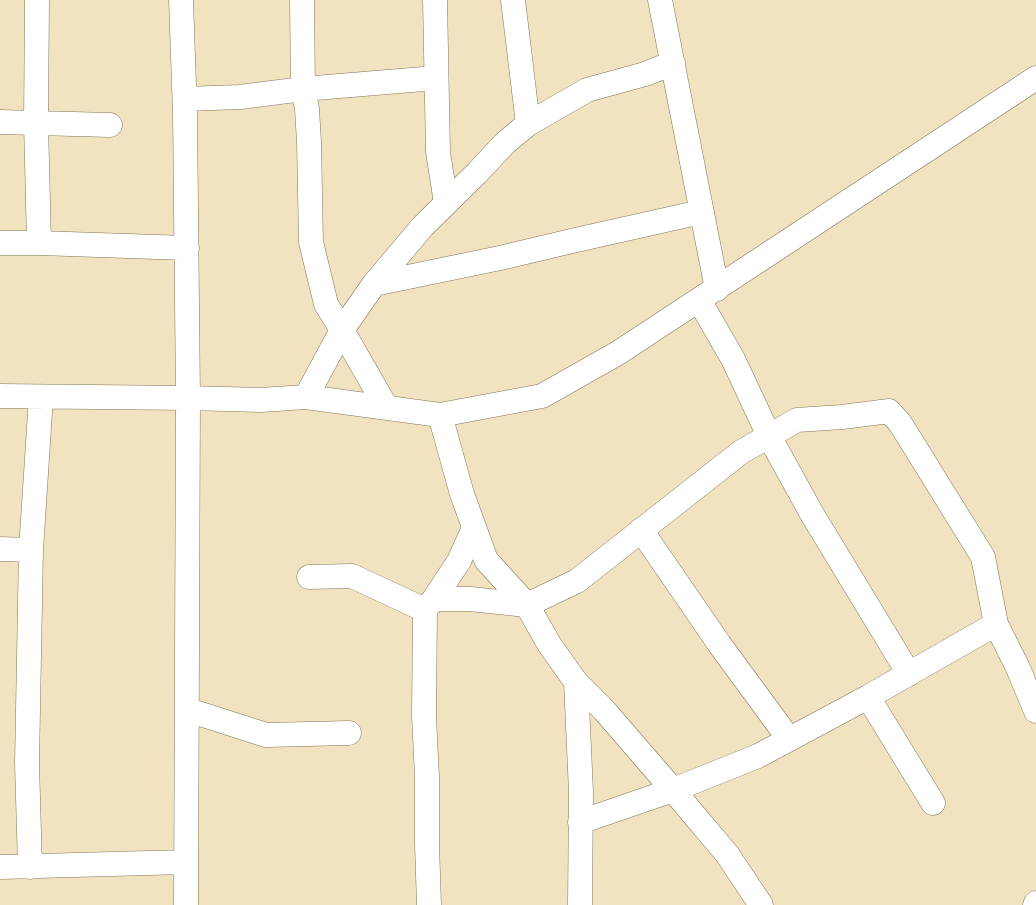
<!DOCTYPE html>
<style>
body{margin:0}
canvas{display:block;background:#f1e2c0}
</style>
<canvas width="1036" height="905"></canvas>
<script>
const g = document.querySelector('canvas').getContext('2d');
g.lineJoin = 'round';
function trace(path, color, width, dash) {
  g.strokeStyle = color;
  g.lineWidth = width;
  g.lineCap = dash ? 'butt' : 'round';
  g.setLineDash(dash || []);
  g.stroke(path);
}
const minor = new Path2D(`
 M37,0L36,123L39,243
 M181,0L185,113L188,398L186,905
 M302,0L303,89L307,109L309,142L311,242L326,304L342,330L386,407
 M435,0L438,152L446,203
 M513,0L528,124
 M660,0L717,289
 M185,99L240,97L303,89L436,78
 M0,122L110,125
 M0,243H39L187,248
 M374,284L500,258L576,240L701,212
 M699,300L733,359L769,436L812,514L909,674
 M0,396L188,398L261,400L306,397L440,415L542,396L618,353L1036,78
 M306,397L342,330L374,284L423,226L477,173L505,143L528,124L587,90L645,74L673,63
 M440,415L462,494L486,560L527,605L577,581L741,452L797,420L842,417L889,411L900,423L983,557L996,624L1018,668L1036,711
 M641,530L720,645L789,739
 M0,549L31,550
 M309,577L352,576L425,610
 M434,599H470L527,605L549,644L576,682L604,710L673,790L727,854L761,905
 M576,682L581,792L580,905
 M868,697L933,803
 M188,710L266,735L349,733
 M580,822L673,790L758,756L868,697L996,624
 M0,867L186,862
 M30,867L27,763L31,550L41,397
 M429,905L427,844V777L424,716L425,610L434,599L459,561L474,528
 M1035,905L1036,903`);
trace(minor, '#837556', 25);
trace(minor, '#fff', 24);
</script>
